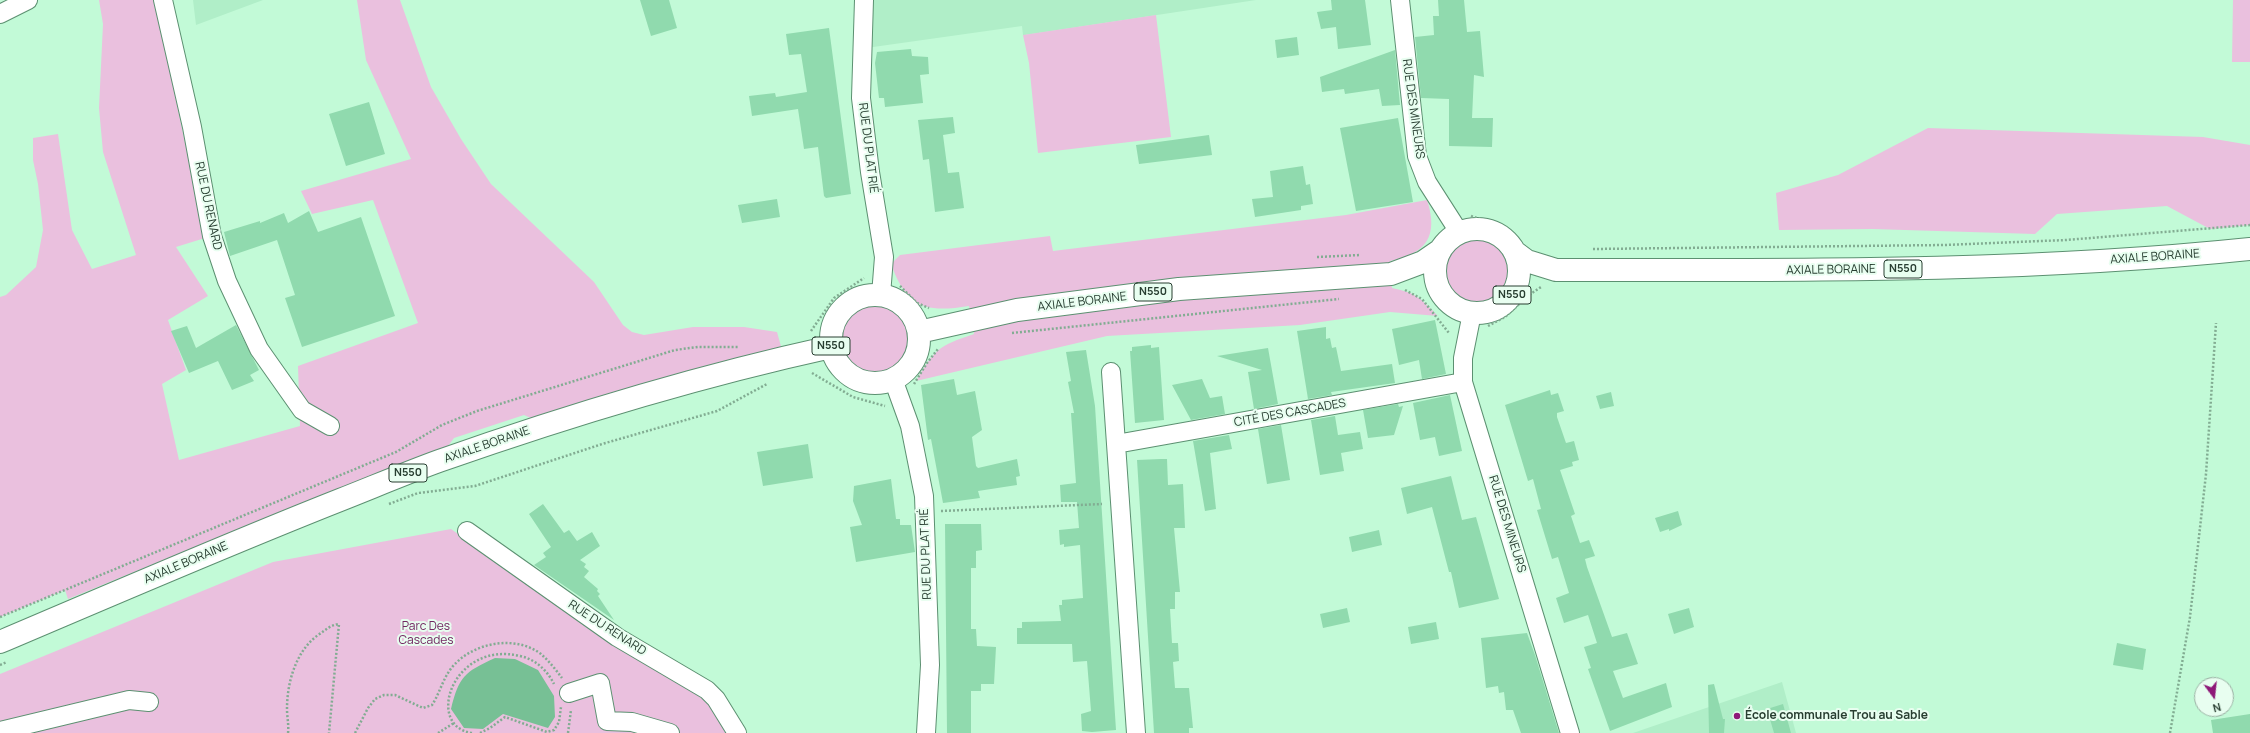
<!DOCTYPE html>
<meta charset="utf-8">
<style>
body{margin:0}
#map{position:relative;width:2250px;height:733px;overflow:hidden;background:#c2fad7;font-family:Manrope,sans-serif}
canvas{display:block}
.north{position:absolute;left:2194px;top:677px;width:40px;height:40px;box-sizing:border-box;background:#e8fef0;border:1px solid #9bb1a4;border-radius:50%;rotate:165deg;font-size:11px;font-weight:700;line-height:16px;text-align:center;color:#283e31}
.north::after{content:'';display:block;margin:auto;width:14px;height:18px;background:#8e1878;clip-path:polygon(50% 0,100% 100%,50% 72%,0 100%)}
</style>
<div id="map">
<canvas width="2250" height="733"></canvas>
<div class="north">N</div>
</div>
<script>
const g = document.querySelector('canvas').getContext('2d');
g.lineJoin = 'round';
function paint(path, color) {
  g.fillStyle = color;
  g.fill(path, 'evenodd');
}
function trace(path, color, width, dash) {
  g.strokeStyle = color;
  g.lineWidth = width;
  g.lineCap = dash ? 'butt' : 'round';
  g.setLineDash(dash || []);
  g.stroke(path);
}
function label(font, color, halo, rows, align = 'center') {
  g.font = font + ' Manrope,sans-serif';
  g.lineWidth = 4;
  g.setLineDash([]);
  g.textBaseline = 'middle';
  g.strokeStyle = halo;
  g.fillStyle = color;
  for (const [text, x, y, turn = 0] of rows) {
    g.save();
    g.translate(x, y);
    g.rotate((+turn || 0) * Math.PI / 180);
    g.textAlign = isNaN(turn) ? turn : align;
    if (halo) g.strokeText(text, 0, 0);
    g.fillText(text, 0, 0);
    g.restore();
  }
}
paint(new Path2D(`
 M193,0H263L196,25Z
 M869,0H1256L1025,35H1023L1022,26L866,48Z
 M1782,682L1796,733H1633Z`), '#b0eec8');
paint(new Path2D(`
 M99,0H155L205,238L176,247L208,296L168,320L186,370L162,384L179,460L300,426L298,366L418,323L373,200L312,214L301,191L411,159L366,60L357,0H400L431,87L461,139L491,184L594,282L623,325L632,332L644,335L693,327H744L777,332L782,350L533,419L524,415L454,438L445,450L347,485L68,599L65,590L0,617V297L6,295L36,267L43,230L38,184L33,160V138L58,134L72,230L92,269L136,255L103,152L99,108L103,24Z
 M2233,0H2250V62H2232Z
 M1156,15L1171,137L1038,153L1029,63L1023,35Z
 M1928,128L2203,137L2250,145V225L2210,229L2167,206L2057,214L2035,234L1872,229L1779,230L1776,193L1838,175Z
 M1427,200C1439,236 1426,254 1390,261L1392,288C1417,293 1420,298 1438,316L1390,312L1300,325L1107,336L916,381C935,349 938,346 974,334L969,306C926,313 907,308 891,264L900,255L1050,236L1053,251L1346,215Z
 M1443 271a33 33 0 1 1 66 0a33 33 0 1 1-66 0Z
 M842 339a33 33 0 1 1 66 0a33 33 0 1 1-66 0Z
 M451,529L615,645L711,700L732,733H0V674L273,562Z`), '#eac0de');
paint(new Path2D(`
 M495,658L515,659L538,670L554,696L555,717L548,728L503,714L483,729L464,728L451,709C459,677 464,672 495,658Z`), '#77c095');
paint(new Path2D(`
 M640,0H669L677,28L651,36Z
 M1331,0H1365L1371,45L1338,49L1336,27L1321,29L1317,12L1332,10Z
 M1438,0H1464L1467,32L1480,31L1484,77L1474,75L1472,118H1493L1492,147L1449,146V99L1421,98L1415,37L1434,35L1433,16H1439Z
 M829,28L851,194L826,198L824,196L818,147L804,149L798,109L752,116L749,96L775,93L776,97L807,92L801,54L789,55L786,34Z
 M1297,37L1299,55L1277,58L1275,40Z
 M911,49L912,56L928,57L929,74L920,75L923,103L885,107L884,98H879L875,63L877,52Z
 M1395,50L1400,105L1382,106L1379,89L1345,94L1344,89L1322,92L1320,77Z
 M369,102L385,154L346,166L329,114Z
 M953,117L955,133L943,135L948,173L959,172L964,208L935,212L929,159L923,160L918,120Z
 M1398,118L1413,202L1356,211L1340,128Z
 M1209,135L1212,155L1139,164L1136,145Z
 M1303,166L1306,185L1310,184L1313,204L1301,206V210L1255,217L1252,199L1273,197L1270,171Z
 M777,199L780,217L742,223L738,205Z
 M309,211L318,232L361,217L395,316L302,347L285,298L295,295L277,240L230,256L224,232L260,221V223L284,213L288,223Z
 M1435,320L1446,374L1422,379L1419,360L1399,365L1392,329Z
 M236,325L259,370L250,375L254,381L232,390L218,361L189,373L171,331L187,326L196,348Z
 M1326,327V339L1330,338L1332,348L1336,347L1341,371L1392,364L1395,383L1331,392L1332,395L1308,399L1297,331Z
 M1151,345V348L1159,347L1164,420L1135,423L1130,351H1132V347Z
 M1268,348L1278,404L1254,409L1248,372L1262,370L1217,356Z
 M1086,350L1095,406L1116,730L1092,732L1082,731L1081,714L1091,711L1087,661L1073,662L1072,644H1017V628H1022V622L1061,621L1059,605H1062V600L1083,598L1080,545L1064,547V544L1060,545L1059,530L1079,528L1077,502H1061L1060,485L1076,483L1071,413H1074L1068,382L1071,381L1066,352Z
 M954,379L957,395L975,391L982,430L972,437L976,466L978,468L1017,459L1020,476L1016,477L1017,485L978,491L980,498L943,503L931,439L928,440L921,385Z
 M1202,379L1210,398L1222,396L1225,414L1191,420L1172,385Z
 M1550,390L1551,395L1558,393L1564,411L1557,413V417L1566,443L1574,441L1579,460L1572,462L1573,466L1560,470L1575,514L1571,516L1580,543L1589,540L1595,556L1585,559L1587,567L1612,637L1627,633L1638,664L1613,671L1623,698L1666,683L1672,707L1610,731L1588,669L1591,668L1584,647L1597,643L1588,615L1564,623L1556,598L1569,593L1558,557L1552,559L1537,510L1541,509L1533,479L1528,481L1505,405Z
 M1611,392L1614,406L1600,409L1596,396Z
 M1450,395L1462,451L1439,456L1435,437L1420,440L1413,403Z
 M1398,404L1399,407L1403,406L1394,435L1368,438L1363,410Z
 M1335,416L1338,435L1360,432L1363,449L1341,453L1344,471L1320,475L1311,420Z
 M1281,425L1290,480L1267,484L1258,429Z
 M1229,435L1232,449L1210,453L1216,509L1205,511L1193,441Z
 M808,444L813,478L763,486L757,452Z
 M1161,459H1167L1168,485L1183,484L1185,528H1174L1180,592H1175V609H1170L1172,643H1178L1179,661L1173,662L1175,688H1189L1193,728H1189V733H1154L1137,460Z
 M1451,476L1462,520L1476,517L1499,599L1459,608L1451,572H1449L1432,507L1407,514L1401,488Z
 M891,479L896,519H900V525H911L915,552L856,562L850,527L862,525L853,501L854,486Z
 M543,504L564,533L569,530L577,541L592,532L600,546L580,560L586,564L584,567L589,571L584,577L598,589L597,591L600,594L598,596L614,620L534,565L546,557L543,553L551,547L529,514Z
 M1678,511L1682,525L1669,531V529L1660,532L1655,518Z
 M945,524H981L982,550L976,551V568H971V629H976L977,646L996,647L994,684H981V691H971V733H947Z
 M1379,530L1382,545L1352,552L1349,537Z
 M1347,608L1350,622L1323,628L1320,614Z
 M1689,608L1694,627L1674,634L1668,614Z
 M1436,622L1439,639L1411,644L1408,627Z
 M1527,633L1535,655L1559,733H1521L1513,710H1506L1504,692L1499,693L1498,686L1486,688L1481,638Z
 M2117,643L2146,649L2143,670L2113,665Z
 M1714,684L1723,719H1725L1724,733H1709L1708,685Z
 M1783,704L1791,733H1774L1767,709Z
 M2250,714V733H2213L2211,720Z`), '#90daae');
const minor = new Path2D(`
 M163,0L192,127L212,236L227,281L259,349L302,410L330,426
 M864,0L861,98L870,172L884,257L881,295
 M1400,0L1417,156L1427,182L1459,232
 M0,14L28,0
 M1472,313L1463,358V382L1570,733
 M1111,372L1116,444
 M893,379L910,426L924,496L930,665L926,733
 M467,531L617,637L707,690L716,699L737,733
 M569,693L600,683L607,721L632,722L670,733
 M0,731L129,700L149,702
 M1136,733L1116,444L1463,382`);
const major = new Path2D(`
 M1435 271a42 42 0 1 1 84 0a42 42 0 1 1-84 0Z
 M1515,252L1527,261L1556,270C1787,270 2019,273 2250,249
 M831 339a44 44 0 1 1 88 0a44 44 0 1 1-88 0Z
 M919,332L1017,310L1179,289L1391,274L1423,262L1439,251
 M0,642C113,594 226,545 340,500C373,487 406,473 439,461C567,416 699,376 831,347`);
trace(minor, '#5c9071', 20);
trace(major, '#5c9071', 24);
trace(new Path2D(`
 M1471,216L1505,227L1510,232
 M1593,249L1945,245L2066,240L2250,225
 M1317,257L1360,255
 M900,286L917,303L929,308
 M1405,290L1422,299L1449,333
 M1488,326L1505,317L1529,295L1541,287
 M811,331L834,298L864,278
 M1012,333L1339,299
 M812,373L853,397L885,406
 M914,384L927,363L938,349
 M389,504L418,493L475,486L602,444L717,411L767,384
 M941,511L1102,504
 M0,617L396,452L442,425L477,411L675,350L698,347H738
 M0,665L7,662
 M288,733C289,725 287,717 287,709C287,682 296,651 318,635C326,630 330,625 339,624L329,733
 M355,733L368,708L375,699L384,695H395L423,708L432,705C440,693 443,677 454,665C475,642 516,635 541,654C549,661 556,670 562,678
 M438,733L454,723
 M472,733C424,726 453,640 520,656C535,659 547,670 554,684
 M480,733L490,728L505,717L547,732L554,730L559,722L561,707
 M568,733L571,710
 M2170,733L2190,617L2206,474L2216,323`), '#82ac92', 2.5, [2, 2]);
trace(minor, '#fff', 18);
trace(major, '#fff', 22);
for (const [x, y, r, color] of [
 [1737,716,4,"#8e1878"]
]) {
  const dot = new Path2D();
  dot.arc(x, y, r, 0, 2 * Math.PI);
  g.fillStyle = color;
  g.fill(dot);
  trace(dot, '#e8fef0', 1.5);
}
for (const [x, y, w] of [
 [1903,269,38],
 [1153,292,38],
 [1512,295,38],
 [831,346,38],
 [408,473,38]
]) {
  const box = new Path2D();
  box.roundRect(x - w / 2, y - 9, w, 18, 3);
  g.fillStyle = '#e8fef0';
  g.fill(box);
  trace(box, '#283e31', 1);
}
label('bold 11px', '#283e31', null, [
 ["N550",1903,269],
 ["N550",1153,292],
 ["N550",1512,295],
 ["N550",831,346],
 ["N550",408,473]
]);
label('12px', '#283e31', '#e8fef0', [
 ["RUE DES MINEURS",1413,109,82],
 ["RUE DU PLAT RIÉ",868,148,83],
 ["RUE DU RENARD",208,206,78],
 ["AXIALE BORAINE",2155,257,-4],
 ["AXIALE BORAINE",1831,270,-1],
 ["AXIALE BORAINE",1082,302,-7],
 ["CITÉ DES CASCADES",1290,413,-10],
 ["AXIALE BORAINE",487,445,-19],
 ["RUE DES MINEURS",1507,524,73],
 ["RUE DU PLAT RIÉ",926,554,-92],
 ["AXIALE BORAINE",186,563,-23],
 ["RUE DU RENARD",607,628,33]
]);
label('12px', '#722862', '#e8fef0', [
 ["Parc Des",426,627],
 ["Cascades",426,641]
]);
label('bold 12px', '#283e31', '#e8fef0', [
 ["École communale Trou au Sable",1745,716]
], 'left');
</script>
